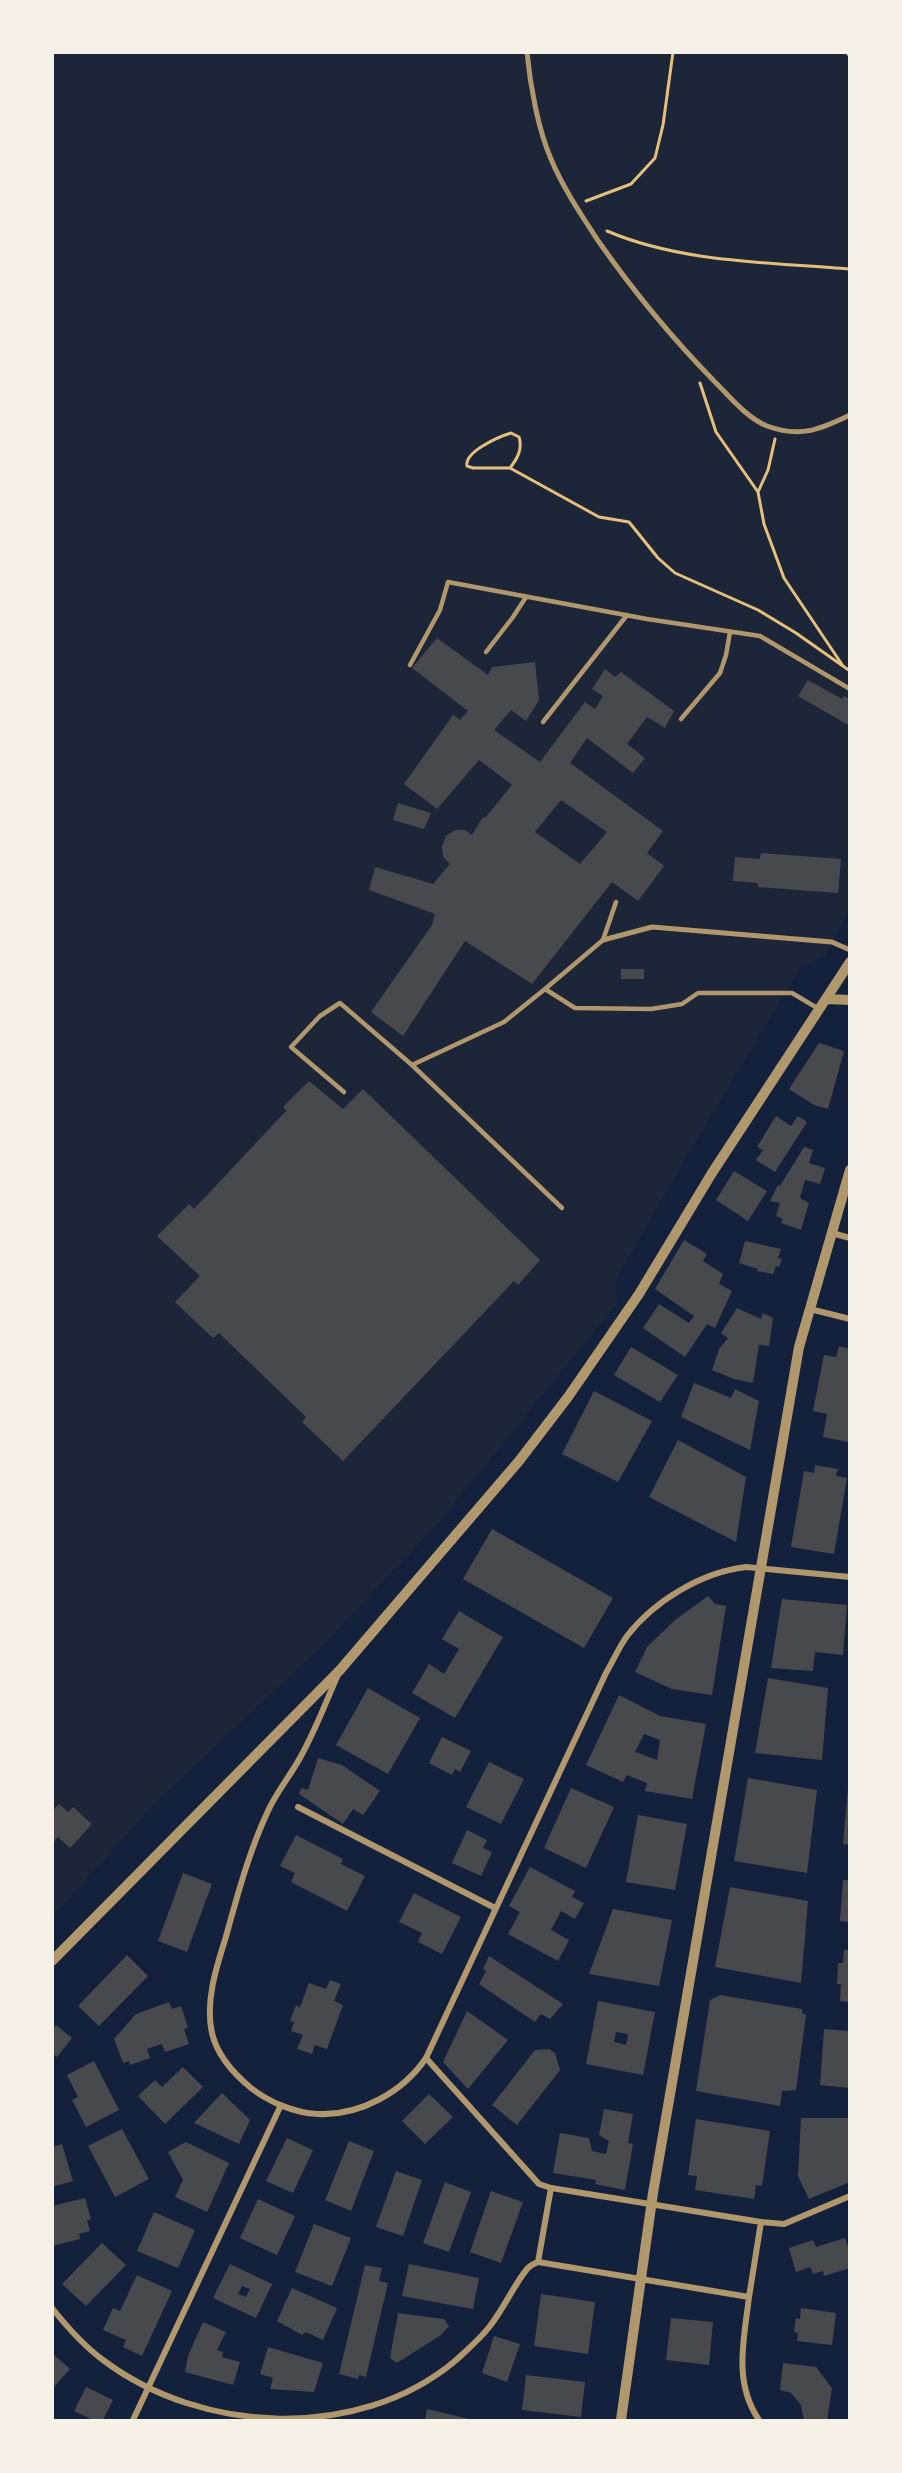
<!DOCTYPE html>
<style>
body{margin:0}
#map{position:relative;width:902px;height:2473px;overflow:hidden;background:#14213d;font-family:"Nunito Sans",sans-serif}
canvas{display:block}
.frame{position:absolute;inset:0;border:54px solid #f6f1e7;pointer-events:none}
</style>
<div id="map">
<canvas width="902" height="2473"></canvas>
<div class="frame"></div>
</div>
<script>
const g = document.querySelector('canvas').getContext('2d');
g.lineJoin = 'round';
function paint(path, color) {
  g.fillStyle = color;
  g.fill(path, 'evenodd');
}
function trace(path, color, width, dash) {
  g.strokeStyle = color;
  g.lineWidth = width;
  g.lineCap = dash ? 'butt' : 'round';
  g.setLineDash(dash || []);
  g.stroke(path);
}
paint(new Path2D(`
 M53,53H849V911L825,957L800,968L691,1149L616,1280L617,1303L434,1528L322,1646L153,1805L53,1916Z`), '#1d2539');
paint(new Path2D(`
 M437,638L488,675L492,667L535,662L539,700L526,721L511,710L494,730L540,762L585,702L595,709L603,696L592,689L605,669L615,677L621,672L674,711L665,728L647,717L627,744L645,758L633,773L587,738L570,763L663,831L647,853L664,866L638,901L612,882L532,984L465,941L403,1036L371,1012L432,925L435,914L369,890L375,867L433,884L450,864L443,857L442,847L446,836L455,830H465L472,835L483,817L485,818L512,785L479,760L437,809L404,784L453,715L460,720L468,711L412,668ZM561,800L607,832L580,864L535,832Z
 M808,680L842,699L844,696L850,699V726L798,696Z
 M398,803L431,813L424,829L393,820Z
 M761,853L841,859L838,893L758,887V883L733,881L735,857L760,859Z
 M621,969H644V979H621Z
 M819,1043L844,1051L828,1109L814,1105L789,1089Z
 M309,1081L343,1109L363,1089L540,1260L518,1285L514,1281L343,1461L302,1422L306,1417L219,1333L213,1338L175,1302L200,1276L157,1236L189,1204L194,1209L286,1111L283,1107Z
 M776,1116L791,1126L798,1116L807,1122L775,1172L756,1160L763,1150L757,1147Z
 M804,1147L813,1150L809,1163L825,1168L820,1184L805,1180L800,1198L809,1203L801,1230L781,1223L783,1219L776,1216L780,1203L770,1201L778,1185L780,1186Z
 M734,1171L767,1191L748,1221L716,1200Z
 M684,1240L707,1254L703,1261L723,1274L719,1284L732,1291L715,1328L707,1324L685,1357L643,1328L659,1304L689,1323L694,1316L655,1289Z
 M745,1241L781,1249L778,1258L782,1259L779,1267L776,1266L773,1274L757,1271L758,1269L739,1263Z
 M737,1308L761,1319L763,1313L773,1318L769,1346L759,1345L753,1383L734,1379L712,1370L719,1349L728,1338L721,1333Z
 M839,1346L850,1349L848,1442L823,1437L827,1414L813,1411L824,1355L836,1357Z
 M631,1347L678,1375L660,1402L614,1375Z
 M694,1383L731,1398L735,1389L759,1401L750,1450L681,1417Z
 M594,1391L652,1421L618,1482L562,1454Z
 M678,1440L746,1477L736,1542L649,1497Z
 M815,1465L838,1469L836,1476L847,1478L834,1554L791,1547L804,1471L814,1473Z
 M492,1529L613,1598L584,1648L463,1579Z
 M708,1596L715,1604L726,1606L712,1695L672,1689L635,1672L647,1647L675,1620Z
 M782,1599L847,1605L843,1655L815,1652L813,1671L771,1668Z
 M459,1611L503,1637L455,1718L412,1693L429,1664L444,1674L459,1649L442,1639Z
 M768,1678L828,1688L822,1760L755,1753Z
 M368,1688L420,1718L388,1774L336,1745Z
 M619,1695L660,1716L706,1724L692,1799L645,1791L647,1783L627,1775L623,1782L586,1765ZM644,1734L660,1740L657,1760L635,1752Z
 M442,1737L471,1751L460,1772L455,1769L452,1775L429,1763Z
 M318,1758L342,1765L380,1791L363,1815L353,1809L343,1824L299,1794L301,1788L308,1790Z
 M489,1762L524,1779L501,1824L466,1807Z
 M748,1778L817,1790L807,1873L734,1861Z
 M848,1787H850V1845L843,1844Z
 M571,1788L614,1807L586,1868L544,1848Z
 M59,1804L68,1812L73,1807L92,1824L70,1848L58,1837L52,1843V1811Z
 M638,1815L687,1824L675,1890L626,1882Z
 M467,1830L487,1840L483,1848L492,1852L481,1876L452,1863Z
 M296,1835L343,1859L341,1864L365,1876L347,1911L291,1882L295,1873L280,1866Z
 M530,1867L575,1891L572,1897L584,1903L575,1919L561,1911L551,1930L569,1940L558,1961L508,1934L520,1912L509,1906Z
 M183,1873L212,1884L187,1952L158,1941Z
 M843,1880H850V1922L840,1921Z
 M730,1887L808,1901L801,1983L715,1967Z
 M414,1893L461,1917L442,1954L418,1942L422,1933L399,1922Z
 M613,1909L672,1920L659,1986L589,1974Z
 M844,1950H850V2002L840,2001L841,1984H837L838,1963H843Z
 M127,1955L148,1976L99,2026L78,2006Z
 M489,1956L563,2004L550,2019L541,2014L535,2022L479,1984L486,1971L483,1969Z
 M330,1980L341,1984L334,2001L343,2005L327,2049L315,2045L312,2054L297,2049L303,2035L291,2031L294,2022L290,2021L296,2005L300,2007L309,1983L326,1989Z
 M720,1995L802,2009V2013L806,2015L796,2090L782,2091L780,2106L696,2091L710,2000Z
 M598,2001L655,2012L643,2075L586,2064ZM616,2032L628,2034L626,2045L614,2042Z
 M169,2002L172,2009L181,2006L188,2028L184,2029L189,2044L165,2052L162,2044L147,2049L150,2058L130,2065L129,2061L123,2063L114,2039L136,2014Z
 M467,2011L508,2040L468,2089L443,2062Z
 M56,2025L72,2038L57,2057L52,2053V2030Z
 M824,2029L850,2031V2088L820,2085Z
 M549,2049L555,2053L560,2070L517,2125L492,2105L535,2050Z
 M94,2061L119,2110L86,2127L72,2100L78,2097L67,2075Z
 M183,2067L203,2087L165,2124L138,2096L155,2080L162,2087Z
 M222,2093L250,2120L239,2144L194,2123Z
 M429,2094L453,2117L425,2144L402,2121Z
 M604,2109L633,2114L628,2143L633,2144L625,2190L595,2184L596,2180L553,2173L560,2133L589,2138L592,2151L606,2154L609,2141L599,2135Z
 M801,2118H850V2182L809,2199L798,2176Z
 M696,2119L770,2131L762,2186L756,2185L754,2199L695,2190L697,2176L688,2175Z
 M122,2129L149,2179L115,2197L88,2146Z
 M287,2138L313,2150L293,2193L266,2181Z
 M349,2141L374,2151L351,2211L325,2200Z
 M186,2142L229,2163L207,2212L175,2197L183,2180L168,2152Z
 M62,2144L73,2181L52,2187V2147Z
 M396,2171L422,2180L403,2236L376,2227Z
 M445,2182L471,2192L449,2252L423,2243Z
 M491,2191L523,2202L501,2263L470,2252Z
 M85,2198L91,2219L87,2220L90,2231L79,2234L80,2239L52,2246V2206Z
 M258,2199L295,2216L277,2255L240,2238Z
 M154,2212L195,2230L178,2268L137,2251Z
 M314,2224L351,2238L332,2286L295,2272Z
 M845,2238L850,2253V2268L824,2276L823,2271L813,2274L810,2267L796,2272L789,2248L813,2240L816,2247Z
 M102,2243L126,2265L86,2306L62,2284Z
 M230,2264L272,2284L256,2318L213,2298ZM242,2286L250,2289L246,2297L238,2294Z
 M409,2264L479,2278L473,2309L402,2296Z
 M365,2265L382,2268L379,2281L388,2283L366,2377L359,2375L358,2379L339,2374Z
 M137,2275L172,2291L142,2356L123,2347L126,2340L103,2330L113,2308L120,2311Z
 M292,2288L337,2308L323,2340L306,2332L302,2335L277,2321Z
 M541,2294L595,2302L588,2354L534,2346Z
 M801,2308L836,2313L832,2345L797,2341L798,2333L794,2332L796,2318L800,2319Z
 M398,2313L444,2319L449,2326L441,2335L397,2363L390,2358Z
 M671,2318L713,2322L709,2365L666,2360Z
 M203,2322L226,2332L217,2350L223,2352L222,2357L240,2362L233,2385L185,2372L188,2356Z
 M494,2336L520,2344L507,2382L482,2373Z
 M268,2347L323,2363L314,2392L270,2389L273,2378L260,2374Z
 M52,2353L70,2369L52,2389Z
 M783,2363L816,2367L832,2388L827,2420H804L801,2405L791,2393L780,2390Z
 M526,2375L585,2382L581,2417L522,2410Z
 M86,2387L113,2400L103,2420H93L74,2411Z
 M427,2409L473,2420H425Z`), '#48494c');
trace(new Path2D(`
 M846,52L850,56
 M586,201L631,184L655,158L663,125L673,52
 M607,231C682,263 769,262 850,269
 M700,383L716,432L758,492
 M775,439L768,470L758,492L764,524L784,578L843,666
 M510,468C517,459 523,449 519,437L511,433C498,437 464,452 467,466L473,468H510L599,517L629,522L658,558L675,573L758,610L796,633L850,671`), '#e5c07b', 3);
trace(new Path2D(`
 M486,652L513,617L526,597
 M410,665L440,610L448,582L647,619L760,636L850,689
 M681,719L720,673L726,655L730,632
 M543,722L627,615
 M545,989L603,940L616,902
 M412,1065L562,1208
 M344,1092L291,1047L320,1016L340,1003L412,1065L504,1022L545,989L575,1008L651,1009L682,1004L698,993H792L819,1009`), '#b1986c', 4.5);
trace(new Path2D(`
 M527,52C530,85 538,129 551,159C563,188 582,216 599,242C634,292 672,338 715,382C730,397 747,418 767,426C800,438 819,430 850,415
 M603,940L652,927L832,942L850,950`), '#b1986c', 5);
trace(new Path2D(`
 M832,1233L850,1238
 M810,1309L850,1319
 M337,1677C325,1704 315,1731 301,1756C291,1775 277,1791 268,1811C249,1851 237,1897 225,1940C216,1968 205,2003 212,2033C217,2055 234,2074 251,2088C269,2102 294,2113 318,2114C360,2116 403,2092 426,2058L606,1673C613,1661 619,1647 627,1636C654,1601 702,1572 746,1567L850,1577
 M298,1807L495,1908
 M426,2058L539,2184L551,2188
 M551,2188L761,2222L749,2297L538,2262Z
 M761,2222L784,2224L850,2196
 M749,2297C744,2340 733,2382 759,2420
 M52,2308C67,2327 84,2346 103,2360C201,2434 358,2442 455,2361C467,2350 480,2339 490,2326C504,2308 514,2285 527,2269C530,2265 534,2264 538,2262
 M133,2420L281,2105`), '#b1986c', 6);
trace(new Path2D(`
 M826,999L850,1000
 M52,1961L340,1670L519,1461L568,1397L639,1294L712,1173L850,962
 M621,2420L653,2193L799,1347L850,1170`), '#b1986c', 10);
</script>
